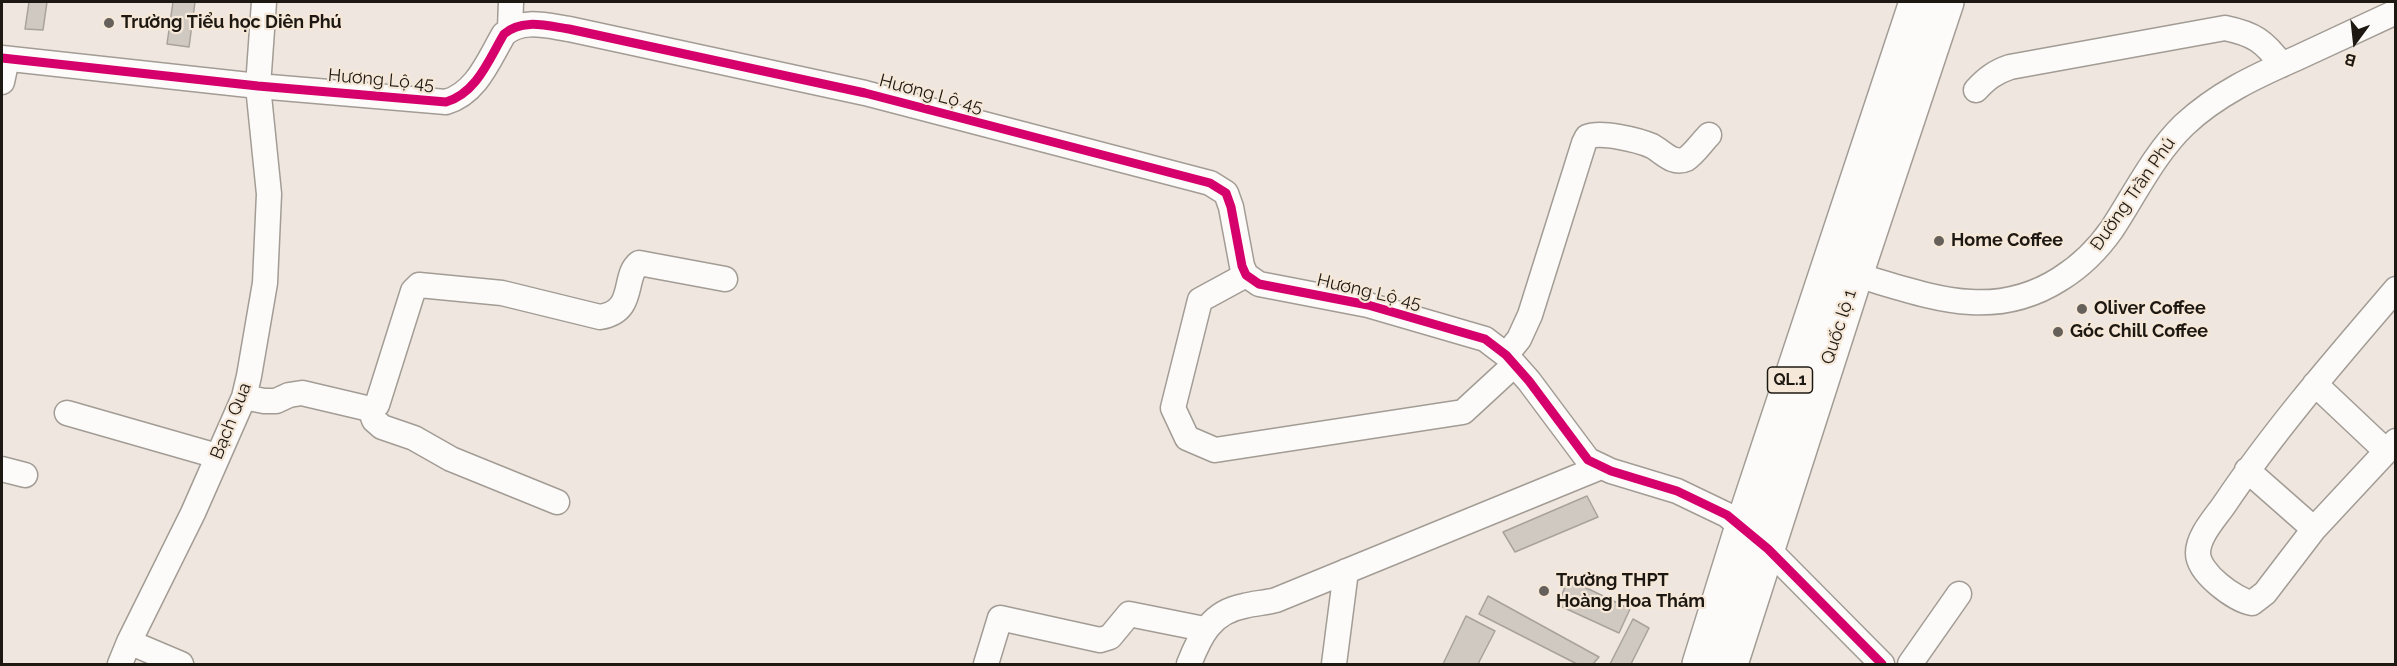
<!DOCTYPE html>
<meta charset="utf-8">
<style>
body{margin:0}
#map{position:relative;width:2397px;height:666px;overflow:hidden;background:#efe7df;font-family:Raleway,sans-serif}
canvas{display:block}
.frame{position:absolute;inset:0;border:3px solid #1d1812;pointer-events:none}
.north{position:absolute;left:2325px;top:12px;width:60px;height:60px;-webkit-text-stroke:4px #f6e8d8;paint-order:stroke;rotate:195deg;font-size:16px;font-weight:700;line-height:24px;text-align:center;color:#1d1812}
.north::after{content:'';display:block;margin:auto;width:21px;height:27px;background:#1d1812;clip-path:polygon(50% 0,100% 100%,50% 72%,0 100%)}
</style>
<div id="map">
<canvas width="2397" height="666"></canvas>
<div class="frame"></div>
<div class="north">B</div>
</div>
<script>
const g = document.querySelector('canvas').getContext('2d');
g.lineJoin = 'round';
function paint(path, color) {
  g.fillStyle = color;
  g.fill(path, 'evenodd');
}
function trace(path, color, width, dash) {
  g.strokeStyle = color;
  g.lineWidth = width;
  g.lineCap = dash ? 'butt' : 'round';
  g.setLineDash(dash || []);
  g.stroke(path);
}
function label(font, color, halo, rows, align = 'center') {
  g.font = font + ' Raleway,sans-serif';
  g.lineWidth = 4.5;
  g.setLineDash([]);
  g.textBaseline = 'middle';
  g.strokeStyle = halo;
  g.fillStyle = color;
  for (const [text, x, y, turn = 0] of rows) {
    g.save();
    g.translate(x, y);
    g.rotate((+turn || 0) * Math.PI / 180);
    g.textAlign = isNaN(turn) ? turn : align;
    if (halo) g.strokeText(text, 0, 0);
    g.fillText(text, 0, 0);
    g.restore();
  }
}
const building = new Path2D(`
 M29,2H47L43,30L25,29Z
 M173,2H195L189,47L167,44Z
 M1587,496L1598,517L1515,552L1503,532Z
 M1568,579L1630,609L1619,633L1558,605Z
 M1488,596L1599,657L1593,664H1577L1479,614Z
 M1466,616L1495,631L1478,664H1443Z
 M1633,619L1649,628L1631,664H1610Z`);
paint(building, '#cfc9c2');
trace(building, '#a8a29b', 1.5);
const minor = new Path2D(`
 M510,29L511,2
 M2,58L258,86L446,102C477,93 489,59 504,34C522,18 548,26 569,29L865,93L1210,183L1226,193L1231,207L1242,266L1246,275L1259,284L1368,305L1485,339L1506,355L1529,381L1588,460L1611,471L1677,491L1727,515L1768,549L1882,664
 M2,82L7,59
 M1976,90C1986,79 1995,72 2010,67L2225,28C2254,34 2264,41 2282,65
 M1246,275L1200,300L1173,408L1187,438L1215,450L1463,412L1514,365
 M1856,275C1927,295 1991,323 2060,279C2081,266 2098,249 2112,229C2135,194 2154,154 2184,125C2217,94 2256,76 2297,58C2330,43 2363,27 2396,12
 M2396,289C2336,359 2275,429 2224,505C2215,518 2198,536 2198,553C2198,573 2235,600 2252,603L2265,593L2314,529L2396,441
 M1506,355L1519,339L1530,315L1584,143L1587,137C1601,131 1638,140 1652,146C1663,152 1673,165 1686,159C1694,154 1702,142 1709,135
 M2315,384L2386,451
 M244,397L264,401H276L289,395L302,393L370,409L374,420L382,427L414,438L451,459L557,502
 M370,409L377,405L413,291L419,285L502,293L600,317C637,311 622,276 639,263L725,279
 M67,413L217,456
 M2,469L25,475
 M2247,470L2314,529
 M129,642L181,664
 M120,664L129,642L193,513L244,397L249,376L265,283L269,194L258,86L264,2
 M986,664L1000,618L1100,640L1110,637L1129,614L1204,629
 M1189,664C1200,636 1211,612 1244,606C1255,603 1265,603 1276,600L1601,467
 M1334,664L1346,571
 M1910,664L1959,594`);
const highway = new Path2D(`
 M1699,664L1742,526L1916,2
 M1731,664L1856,275L1947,2`);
trace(minor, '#a29c95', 27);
trace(highway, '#a29c95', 36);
trace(minor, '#fdfbfa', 24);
trace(highway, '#fdfbfa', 33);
trace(new Path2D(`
 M2,58L258,86L446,102C477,93 489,59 504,34C522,18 548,26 569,29L865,93L1210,183L1226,193L1231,207L1242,266L1246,275L1259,284L1368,305L1485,339L1506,355L1529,381L1588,460L1611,471L1677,491L1727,515L1768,549L1882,664`), '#d6006c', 9);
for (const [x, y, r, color] of [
 [109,23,6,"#66605a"],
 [1939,241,6,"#66605a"],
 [2082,309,6,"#66605a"],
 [2058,332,6,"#66605a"],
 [1544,591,6,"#66605a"]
]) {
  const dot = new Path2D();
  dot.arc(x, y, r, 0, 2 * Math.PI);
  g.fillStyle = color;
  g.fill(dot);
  trace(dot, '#f6e8d8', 2);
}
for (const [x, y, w] of [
 [1790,380,45]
]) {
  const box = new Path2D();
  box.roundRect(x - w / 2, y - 13, w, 26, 4.5);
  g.fillStyle = '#f6e8d8';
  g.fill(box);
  trace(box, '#1d1812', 1.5);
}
label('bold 16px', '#1d1812', null, [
 ["QL.1",1790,380]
]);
label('bold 18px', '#1d1812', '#f6e8d8', [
 ["Trường Tiểu học Diên Phú",121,23],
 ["Home Coffee",1951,241],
 ["Oliver Coffee",2094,309],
 ["Góc Chill Coffee",2070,332],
 ["Trường THPT",1556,581],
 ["Hoàng Hoa Thám",1556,602]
], 'left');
label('18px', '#1d1812', '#f6e8d8', [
 ["Hương Lộ 45",381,80,5],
 ["Hương Lộ 45",931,94,15],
 ["Đường Trần Phú",2133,194,-55],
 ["Hương Lộ 45",1369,292,13],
 ["Quốc lộ 1",1839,327,-72],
 ["Bạch Qua",231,421,-68]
]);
</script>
